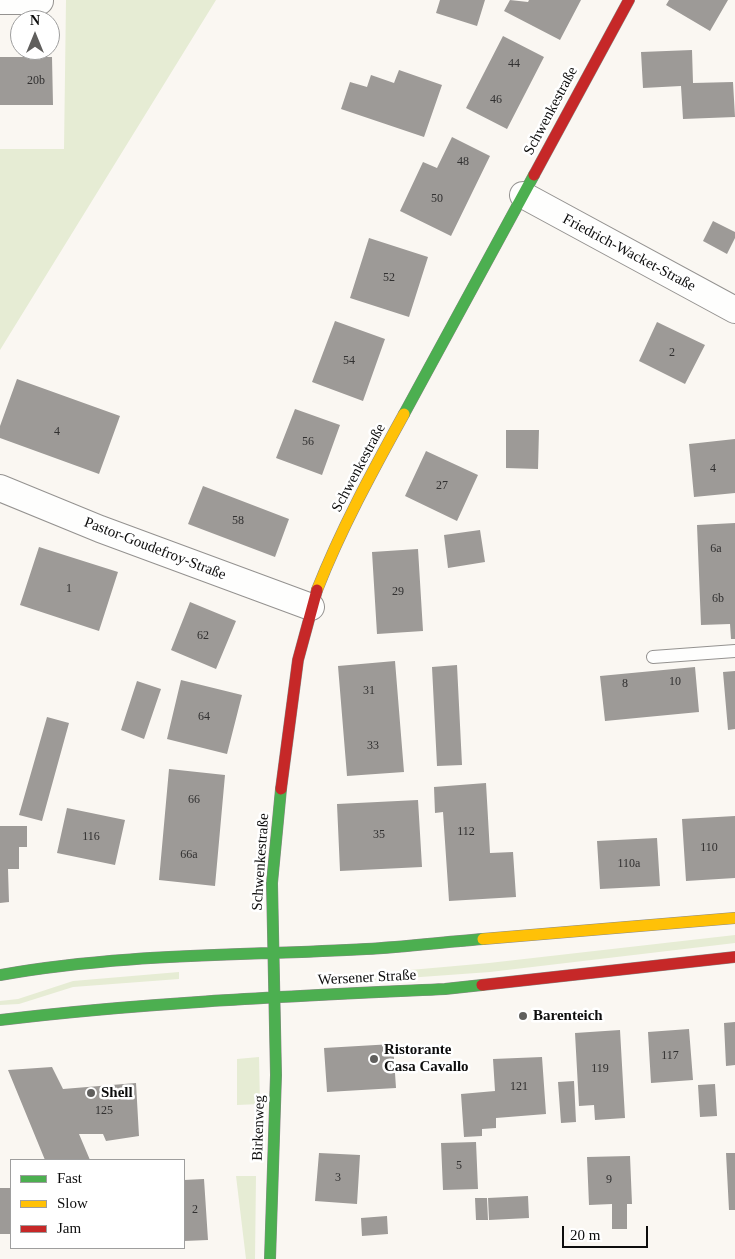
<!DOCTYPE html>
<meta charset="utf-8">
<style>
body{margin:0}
#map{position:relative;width:735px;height:1259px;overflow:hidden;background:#faf7f2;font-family:"Times New Roman",serif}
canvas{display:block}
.legend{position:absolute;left:10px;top:1159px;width:175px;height:90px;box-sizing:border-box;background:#fff;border:1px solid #9e9e9e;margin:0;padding:6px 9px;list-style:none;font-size:15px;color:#0d0d0d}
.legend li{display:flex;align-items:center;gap:10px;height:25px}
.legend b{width:25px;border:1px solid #9e9e9e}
.north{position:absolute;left:10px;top:10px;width:50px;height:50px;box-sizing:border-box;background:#fff;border:1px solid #9e9e9e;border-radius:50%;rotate:0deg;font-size:14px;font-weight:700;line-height:20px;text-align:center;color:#0d0d0d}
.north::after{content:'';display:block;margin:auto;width:18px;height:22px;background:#605f5d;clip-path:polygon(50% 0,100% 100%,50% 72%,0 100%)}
.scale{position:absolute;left:562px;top:1226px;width:86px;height:22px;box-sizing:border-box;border:2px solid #0d0d0d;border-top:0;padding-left:6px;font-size:15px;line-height:18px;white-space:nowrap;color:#0d0d0d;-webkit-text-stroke:4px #fff;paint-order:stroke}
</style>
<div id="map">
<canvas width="735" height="1259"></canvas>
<ul class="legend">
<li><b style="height:6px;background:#4caf50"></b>Fast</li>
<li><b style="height:6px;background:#ffc107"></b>Slow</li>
<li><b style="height:6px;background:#c62828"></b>Jam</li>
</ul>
<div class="north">N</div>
<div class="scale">20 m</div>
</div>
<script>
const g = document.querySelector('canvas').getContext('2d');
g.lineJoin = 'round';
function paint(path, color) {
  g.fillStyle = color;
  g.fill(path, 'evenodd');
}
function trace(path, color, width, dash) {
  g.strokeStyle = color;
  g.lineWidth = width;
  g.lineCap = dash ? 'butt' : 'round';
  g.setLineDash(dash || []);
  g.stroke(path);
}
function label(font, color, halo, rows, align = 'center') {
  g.font = font + ' "Times New Roman",serif';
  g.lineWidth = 5;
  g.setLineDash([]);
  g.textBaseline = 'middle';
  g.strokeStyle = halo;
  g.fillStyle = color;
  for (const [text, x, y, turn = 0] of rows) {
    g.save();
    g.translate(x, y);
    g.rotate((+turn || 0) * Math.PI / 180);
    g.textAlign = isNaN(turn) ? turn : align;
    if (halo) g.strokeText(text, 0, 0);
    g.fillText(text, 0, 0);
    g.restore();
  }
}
paint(new Path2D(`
 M66,0H216L0,350V149H64Z
 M735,935V943L490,972L365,981V974L489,963Z
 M179,972V979L73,987L19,1004L0,1005V1001L18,999L73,981Z
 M259,1057L260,1104L237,1105V1059Z
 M236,1176H256L255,1259H246Z`), '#e6ecd4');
paint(new Path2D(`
 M440,0H485L477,26L436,13Z
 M510,0L528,2L529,0H581L560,40L504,11Z
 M669,0H728L710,31L666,5Z
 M503,36L544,57L507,129L466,108Z
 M692,50L693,83L733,82L735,117L683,119L681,86L643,88L641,52Z
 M0,57H52L53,105H0Z
 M399,70L442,85L424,137L341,109L350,82L367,87L371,75L394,83Z
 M452,137L490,156L451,236L400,211L423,162L437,168Z
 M713,221L735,232V238L727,254L703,241Z
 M369,238L428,257L409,317L350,298Z
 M335,321L385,339L363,401L312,382Z
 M657,322L705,345L685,384L639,361Z
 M17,379L120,416L99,474L0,438V426Z
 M295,409L340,425L322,475L276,458Z
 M506,430H539L538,469L506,468Z
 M735,439V493L694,497L689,444Z
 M426,451L478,475L457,521L405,496Z
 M203,486L289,519L275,557L188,524Z
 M735,523V639H731L730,624L701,625L697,525Z
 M480,530L485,562L448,568L444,535Z
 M39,547L118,572L99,631L20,605Z
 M418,549L423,631L377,634L372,552Z
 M190,602L236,621L216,669L171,650Z
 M395,661L404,772L347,776L338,666Z
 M457,665L462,765L437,766L432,667Z
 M695,667L699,712L605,721L600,676Z
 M735,671V729L728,730L723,672Z
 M181,680L242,695L227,754L167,739Z
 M137,681L161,689L144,739L121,730Z
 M47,717L69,723L42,821L19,815Z
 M169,769L225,775L215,886L159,880Z
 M486,783L490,853L513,852L516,897L449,901L443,812L435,813L434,787Z
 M418,800L422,867L340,871L337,804Z
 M67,808L125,820L115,865L57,853Z
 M735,816V878L686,881L682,819Z
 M0,826H27V847H19V869H8L9,902L0,903Z
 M657,838L660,886L600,889L597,841Z
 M735,1022V1065L726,1066L724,1023Z
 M689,1029L693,1080L651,1083L648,1032Z
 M620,1030L625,1118L595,1120L594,1105L579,1106L575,1033Z
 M393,1044L396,1088L327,1092L324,1048Z
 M542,1057L546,1114L496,1118V1128L482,1129V1136L464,1137L461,1094L495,1091L493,1059Z
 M52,1067L63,1089L136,1083L139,1136L106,1141L103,1134H79L90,1160H45L8,1070Z
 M574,1081L576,1122L561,1123L558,1082Z
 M715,1084L717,1116L700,1117L698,1085Z
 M476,1142L478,1189L443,1190L441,1143Z
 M319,1153L360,1155L357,1204L315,1201Z
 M726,1153H735V1210H729Z
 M630,1156L632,1204H627V1229H612V1204L589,1205L587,1157Z
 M204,1179L208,1240L184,1241V1180Z
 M0,1188H11V1234H0Z
 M528,1196L529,1218L489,1220L488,1198Z
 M475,1198H487L488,1220H476Z
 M387,1216L388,1234L362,1236L361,1218Z`), '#9d9a97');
const lane = new Path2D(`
 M653,657L735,651`);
const street = new Path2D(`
 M0,1H40
 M523,195L735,310
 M0,488L100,529L311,607`);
const fast = new Path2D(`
 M404,414L534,175
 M0,975C121,953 244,956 366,949C405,947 444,942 483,939
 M0,1020C148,1002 296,996 445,989L482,985
 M270,1259L276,1075L272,883L281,789`);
const slow = new Path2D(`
 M317,590C341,529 372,472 404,414
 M483,939L735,918`);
const jam = new Path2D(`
 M534,175L629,0
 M281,789L298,660L317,590
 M482,985L735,957`);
trace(lane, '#949290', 14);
trace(street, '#949290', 28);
trace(fast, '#8a8987', 12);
trace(slow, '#8a8987', 12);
trace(jam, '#8a8987', 12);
trace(lane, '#fefefd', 12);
trace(street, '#fefefd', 26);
trace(fast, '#4caf50', 11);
trace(slow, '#ffc107', 11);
trace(jam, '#c62828', 11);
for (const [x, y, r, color] of [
 [523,1016,5,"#605f5d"],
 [374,1059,5,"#605f5d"],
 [91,1093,5,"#605f5d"]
]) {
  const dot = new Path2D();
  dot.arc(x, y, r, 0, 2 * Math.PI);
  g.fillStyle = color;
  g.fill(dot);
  trace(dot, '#fff', 2);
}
label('12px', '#313030', null, [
 ["44",514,64],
 ["20b",36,81],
 ["46",496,100],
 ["48",463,162],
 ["50",437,199],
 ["52",389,278],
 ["2",672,353],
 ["54",349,361],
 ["4",57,432],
 ["56",308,442],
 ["4",713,469],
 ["27",442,486],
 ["58",238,521],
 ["6a",716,549],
 ["1",69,589],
 ["29",398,592],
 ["6b",718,599],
 ["62",203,636],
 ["10",675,682],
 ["8",625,684],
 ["31",369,691],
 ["64",204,717],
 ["33",373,746],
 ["66",194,800],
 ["112",466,832],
 ["35",379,835],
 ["116",91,837],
 ["110",709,848],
 ["66a",189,855],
 ["110a",629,864],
 ["117",670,1056],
 ["119",600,1069],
 ["121",519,1087],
 ["125",104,1111],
 ["5",459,1166],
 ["3",338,1178],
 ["9",609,1180],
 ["2",195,1210]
]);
label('15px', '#0d0d0d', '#fff', [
 ["Schwenkestraße",551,111,-62],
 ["Friedrich-Wacket-Straße",629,253,28],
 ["Schwenkestraße",359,468,-62],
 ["Pastor-Goudefroy-Straße",155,549,21],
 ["Schwenkestraße",261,862,-86],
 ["Wersener Straße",367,978,-3],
 ["Birkenweg",259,1128,-88]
]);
label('bold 15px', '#0d0d0d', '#fff', [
 ["Barenteich",533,1016],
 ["Ristorante",384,1050],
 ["Casa Cavallo",384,1067],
 ["Shell",101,1093]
], 'left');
</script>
